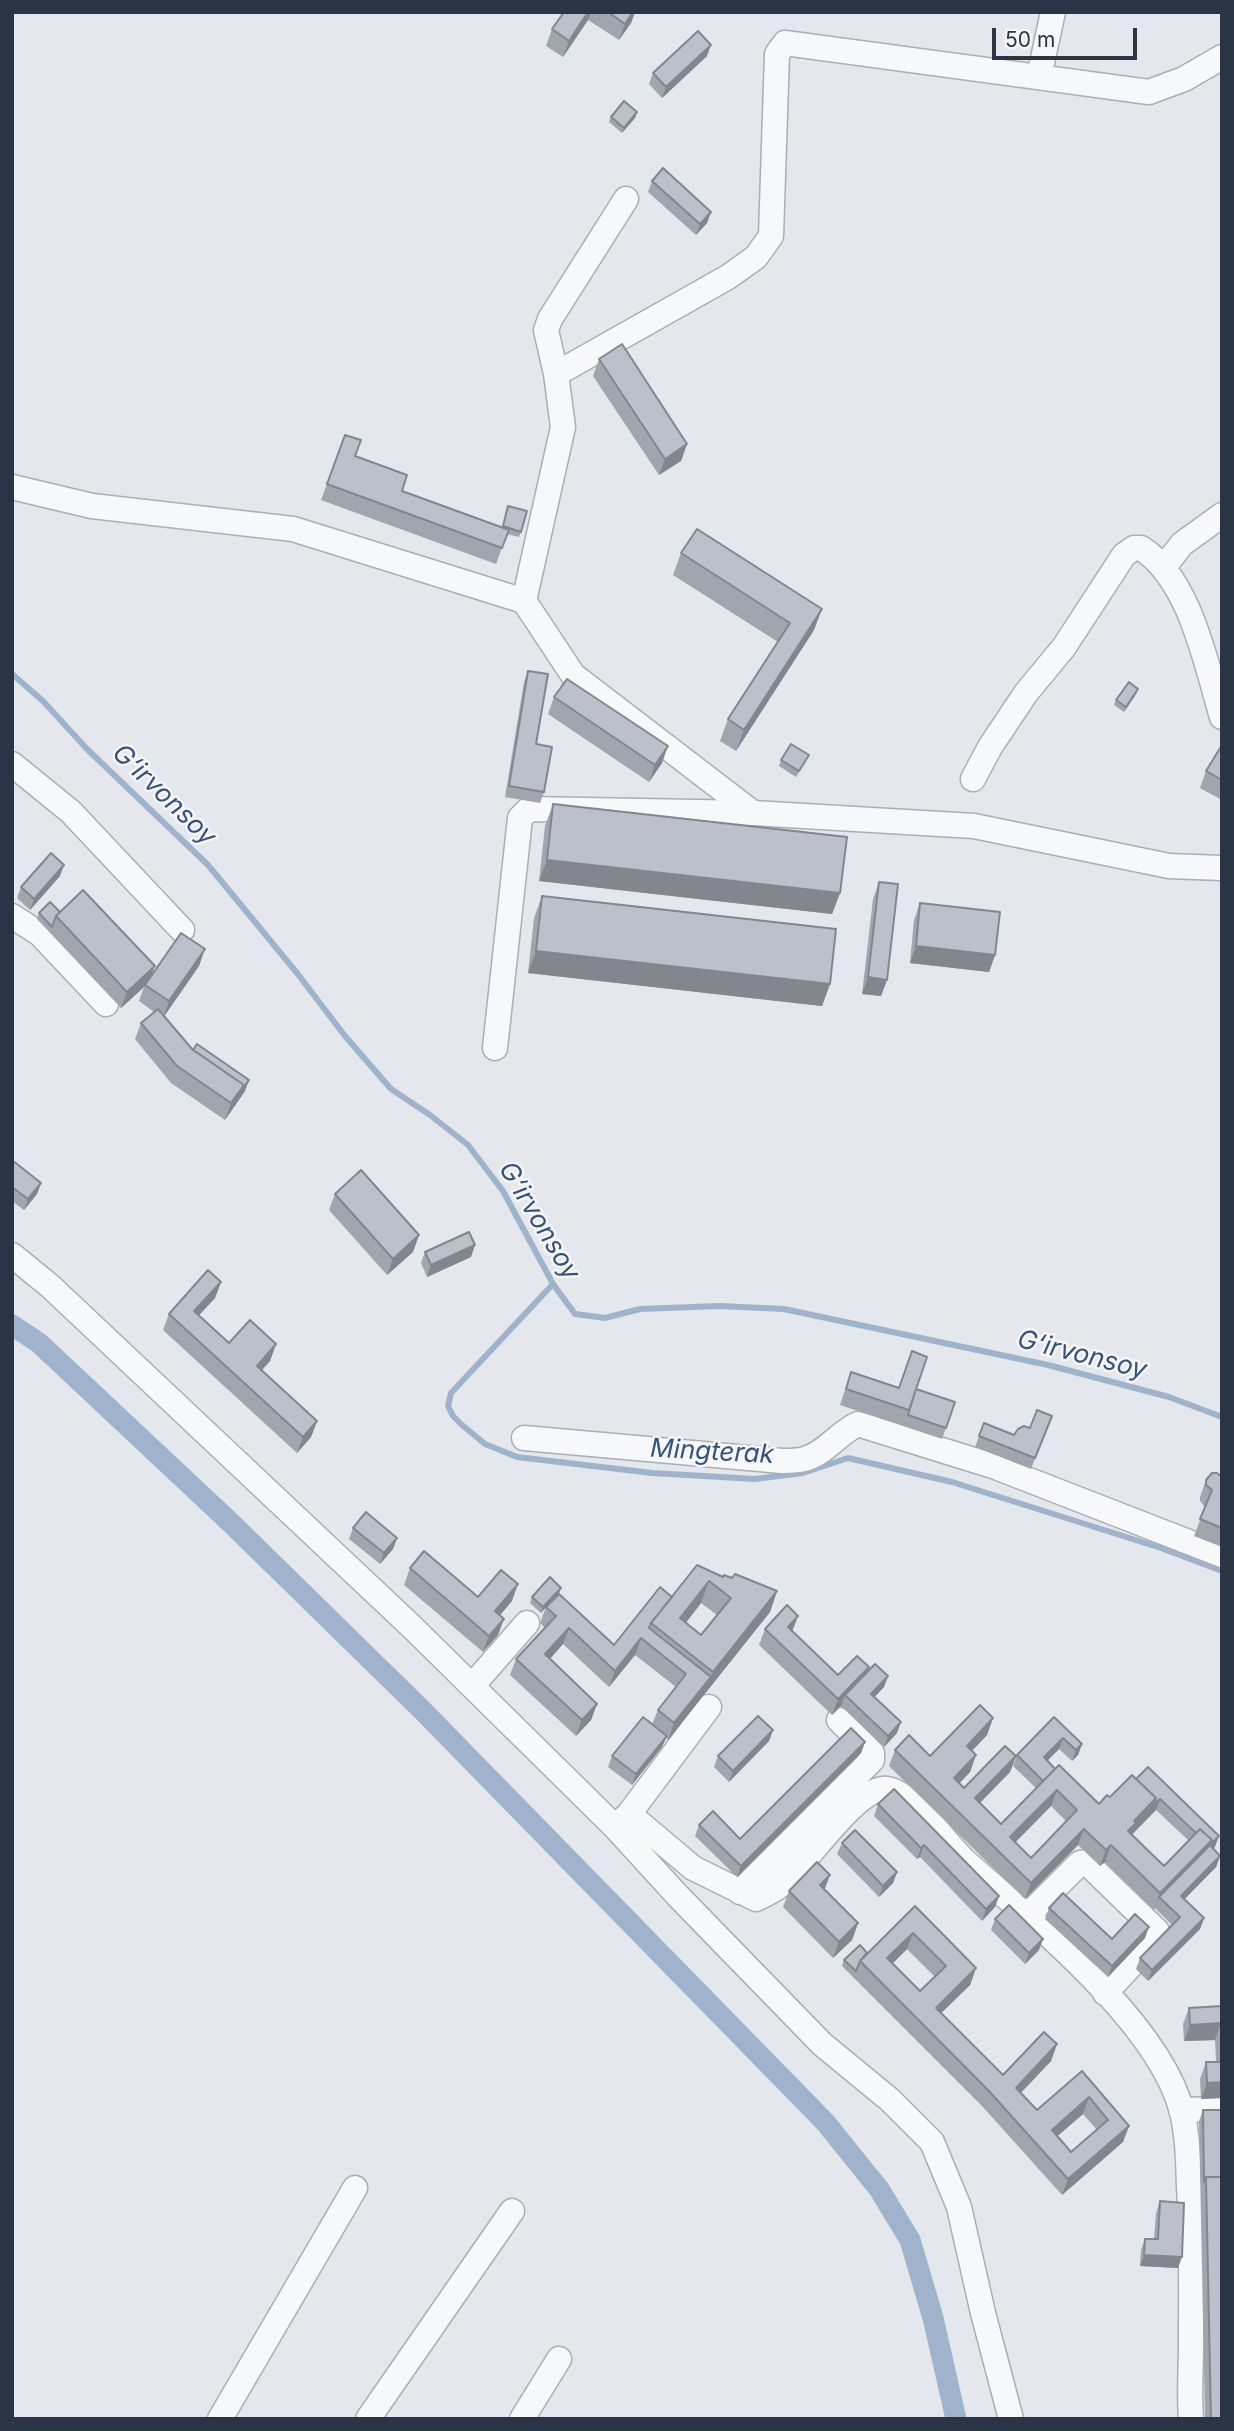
<!DOCTYPE html>
<meta charset="utf-8">
<style>
body{margin:0}
#map{position:relative;width:1234px;height:2431px;overflow:hidden;background:#e4e7ec;font-family:Inter,sans-serif}
canvas{display:block}
.frame{position:absolute;inset:0;border:14px solid #2b3445;pointer-events:none}
.scale{position:absolute;left:992px;top:28px;width:145px;height:32px;box-sizing:border-box;border:4px solid #2b3445;border-top:0;padding-left:9px;font-size:21px;line-height:24px;white-space:nowrap;color:#2b3445;-webkit-text-stroke:5px #f4f6f9;paint-order:stroke}
</style>
<div id="map">
<canvas width="1234" height="2431"></canvas>
<div class="frame"></div>
<div class="scale">50 m</div>
</div>
<script>
const g = document.querySelector('canvas').getContext('2d');
g.lineJoin = 'round';
function trace(path, color, width, dash) {
  g.strokeStyle = color;
  g.lineWidth = width;
  g.lineCap = dash ? 'butt' : 'round';
  g.setLineDash(dash || []);
  g.stroke(path);
}
function paint(path, color) {
  g.fillStyle = color;
  g.fill(path, 'evenodd');
}
function label(font, color, halo, rows, align = 'center') {
  g.font = font + ' Inter,sans-serif';
  g.lineWidth = 5;
  g.setLineDash([]);
  g.textBaseline = 'middle';
  g.strokeStyle = halo;
  g.fillStyle = color;
  for (const [text, x, y, turn = 0] of rows) {
    g.save();
    g.translate(x, y);
    g.rotate((+turn || 0) * Math.PI / 180);
    g.textAlign = isNaN(turn) ? turn : align;
    if (halo) g.strokeText(text, 0, 0);
    g.fillText(text, 0, 0);
    g.restore();
  }
}
trace(new Path2D(`
 M12,674L43,701L87,749L208,865L297,973L345,1036L391,1089L430,1115L468,1145L503,1191L553,1284L575,1314L605,1318L640,1309L720,1306L784,1309L1048,1365L1169,1397L1222,1417
 M553,1284L451,1393L448,1406L453,1416L462,1425L485,1444L517,1457L652,1473L755,1479L803,1473L848,1458L952,1482L1161,1548L1222,1571`), '#9fb4cc', 6);
trace(new Path2D(`
 M12,1325L39,1343L232,1524L423,1711L825,2122L879,2189L910,2240L933,2318L956,2419`), '#9fb4cc', 21);
const minor = new Path2D(`
 M1039,77L1053,12
 M556,374L728,277L756,257L771,236L777,54L785,43L1149,92L1184,79L1222,57
 M12,487L92,506L293,529L524,601L573,675L753,813L974,826L1169,866L1222,868
 M1164,567L1182,544L1222,515
 M524,601L563,427L556,374L546,330L550,319L626,199
 M12,764L71,812L182,930
 M973,779L990,747L1026,693L1064,647L1124,555L1134,548H1141C1190,579 1206,664 1222,717
 M12,916L40,934L106,1004
 M495,1048L520,818L529,809L753,813
 M12,1255L50,1286L411,1626L615,1827L629,1814L693,1868L756,1899C762,1896 769,1893 775,1889C804,1870 849,1794 882,1789C908,1785 947,1846 967,1863C1034,1922 1160,2024 1182,2112C1188,2137 1188,2161 1189,2186C1192,2239 1191,2292 1191,2345C1191,2369 1189,2394 1191,2419
 M524,1438L782,1461C790,1461 798,1461 805,1459C826,1453 838,1433 858,1424L993,1466L1222,1555
 M472,1686L527,1623
 M629,1814L709,1707
 M615,1827L678,1896L822,2044L890,2100L932,2142L959,2207L983,2313L1011,2419
 M740,1892L872,1760V1753L839,1720
 M1027,1916L1080,1863L1086,1862L1157,1931V1938L1105,1993
 M1181,2110L1222,2109
 M220,2419L355,2188
 M368,2419L512,2211
 M522,2419L559,2359`);
trace(minor, '#a9aeb7', 27);
trace(minor, '#f7f8fa', 24);
paint(new Path2D(`
 M564,12H635L631,23L619,40L588,20L563,57L546,46L552,29Z
 M707,56L662,98L649,84L653,73Z
 M611,117L635,118L622,133L609,122Z
 M652,181L711,212L707,223L696,235L648,192Z
 M599,359L687,444L681,461L659,475L593,376Z
 M345,435L355,456L402,491L502,527L506,511L521,532L519,537L507,534L496,564L321,500Z
 M681,553L814,630L736,751L720,741L728,719L778,642L673,575Z
 M528,671L536,744L544,792L540,803L505,797L524,682Z
 M1136,694L1124,712L1114,705L1116,700Z
 M554,697L662,763L649,782L548,714Z
 M1222,745V800L1200,788L1206,771Z
 M809,755L806,761L796,777L779,766L781,760Z
 M553,804L840,893L832,914L539,881L545,826Z
 M60,876L30,910L17,898L21,887Z
 M879,882L887,980L881,996L862,994L873,899Z
 M542,896L830,984L822,1006L528,973L534,918Z
 M920,903L995,955L989,972L910,963L914,920Z
 M60,912L151,975L199,966L164,1016L192,1049L245,1091L225,1120L171,1083L135,1039L141,1023L154,1012L139,1001L144,987L121,1008L37,919L39,913Z
 M12,1160L41,1183L37,1194L24,1210L12,1201Z
 M335,1194L419,1235L413,1252L387,1275L329,1210Z
 M425,1252L471,1257L427,1277L421,1263Z
 M221,1282L215,1298L199,1315L229,1343L276,1344L270,1361L262,1370L317,1421L311,1437L297,1453L163,1330L169,1314Z
 M851,1372L899,1388L916,1389L955,1402L942,1439L840,1405Z
 M1052,1416L1031,1469L975,1447L984,1423L1014,1435L1030,1428Z
 M1222,1477V1547L1194,1536L1205,1507L1200,1501V1497L1206,1480Z
 M353,1528L397,1538L393,1549L380,1564L349,1539Z
 M697,1565L723,1577L777,1591L770,1612L668,1740L666,1737L662,1747L632,1785L608,1767L612,1756L652,1724L658,1710L676,1687L635,1655L609,1687L563,1644L550,1659L597,1704L591,1720L576,1736L510,1675L516,1659L545,1628L540,1623L546,1607L541,1613L530,1603L532,1597L561,1588L559,1593L554,1598L614,1645L672,1597ZM701,1603L717,1615L701,1635L686,1623Z
 M410,1568L478,1597L512,1601L500,1615L498,1635L483,1652L404,1585Z
 M765,1629L793,1631L838,1675L867,1672L888,1676L884,1687L874,1697L897,1733L884,1747L841,1706L832,1715L759,1645Z
 M1054,1717L1082,1744L1078,1755L1072,1761L1059,1749L1047,1761L1055,1769L1099,1804L1110,1797L1136,1779L1219,1836L1213,1849L1220,1856L1216,1867L1184,1899L1204,1918L1200,1929L1148,1981L1136,1969L1140,1958L1172,1925L1155,1908L1154,1910L1105,1862L1100,1866L1078,1845L1025,1899L889,1766L895,1750L930,1756L993,1718L987,1735L972,1751L976,1755L970,1772L959,1784L964,1788L1016,1756L1010,1772L980,1803L1001,1824L1036,1788L1013,1766L1017,1755ZM1051,1806L1066,1821L1031,1858L1015,1842ZM1156,1810L1188,1840L1164,1866L1132,1835Z
 M773,1730L769,1741L729,1782L714,1767L718,1756Z
 M865,1742L861,1753L737,1877L695,1836L699,1825L740,1839Z
 M878,1804L999,1896L995,1907L982,1921L920,1857L917,1859L874,1816Z
 M842,1843L897,1872L893,1883L879,1897L837,1854Z
 M824,1889L858,1923L852,1940L833,1958L783,1907L789,1891Z
 M915,1906L976,1968L970,1985L941,2013L1003,2075L1057,2044L1051,2061L1021,2093L1037,2110L1082,2071L1129,2126L1123,2142L1062,2195L982,2106L842,1966L844,1960L867,1953ZM907,1949L935,1977L920,1991L893,1963ZM1083,2114L1097,2130L1071,2152L1057,2136Z
 M1049,1908L1112,1939L1145,1938L1108,1977L1045,1919Z
 M995,1919L1039,1950L1025,1964L991,1930Z
 M1222,2006V2098L1201,2099L1200,2079L1206,2062H1216L1215,2040L1184,2041L1183,2024L1189,2008Z
 M1203,2110L1222,2419H1205L1199,2121Z
 M1160,2201L1178,2268L1140,2266L1141,2250L1145,2239H1154L1156,2213Z`), '#a1a5ae');
paint(new Path2D(`
 M588,12H591L588,20L563,57L569,41Z
 M633,12H635L631,23L619,40L625,24Z
 M711,45L707,56L662,98L666,87Z
 M637,112L635,118L622,133L624,128Z
 M711,212L707,223L696,235L700,224Z
 M687,444L681,461L659,475L665,459Z
 M822,609L814,630L736,751L744,730Z
 M1138,689L1136,694L1124,712L1126,707Z
 M668,746L662,763L649,782L655,765Z
 M547,860L840,893L832,914L539,881Z
 M64,865L60,876L30,910L34,899Z
 M916,946L995,955L989,972L910,963Z
 M205,949L199,966L163,1018L169,1001Z
 M536,951L830,984L822,1006L528,973Z
 M155,966L149,982L145,985L144,987L121,1008L127,992Z
 M868,977L887,980L881,996L862,994Z
 M249,1080L245,1091L225,1120L231,1103L244,1085Z
 M41,1183L37,1194L24,1210L28,1199Z
 M419,1235L413,1252L387,1275L393,1259Z
 M475,1245L471,1257L427,1277L431,1265Z
 M221,1282L215,1298L188,1327L194,1311Z
 M276,1344L270,1361L251,1382L257,1366Z
 M317,1421L311,1437L297,1453L303,1437Z
 M397,1538L393,1549L380,1564L384,1553Z
 M709,1581L701,1603L672,1640L680,1618Z
 M518,1584L512,1601L489,1628L495,1611Z
 M561,1588L559,1593L541,1613L543,1607Z
 M777,1591L770,1612L668,1740L674,1723L711,1677L713,1672Z
 M798,1616L792,1632L788,1627Z
 M504,1619L498,1635L483,1652L489,1636Z
 M569,1628L563,1644L539,1671L545,1654Z
 M641,1638L635,1655L609,1687L615,1671Z
 M869,1667L863,1683L845,1695L841,1706L832,1715L838,1699Z
 M888,1676L884,1687L867,1705L871,1694Z
 M597,1704L591,1720L576,1736L582,1720Z
 M993,1718L987,1735L961,1762L967,1746Z
 M901,1722L897,1733L884,1747L888,1736Z
 M773,1730L769,1741L729,1782L733,1771Z
 M667,1736L662,1747L632,1785L636,1774Z
 M1063,1738L1059,1749L1040,1768L1044,1757Z
 M865,1742L861,1753L737,1877L741,1866Z
 M1082,1744L1078,1755L1072,1761L1076,1750Z
 M976,1755L970,1772L948,1795L954,1778Z
 M1016,1756L1010,1772L969,1814L975,1798Z
 M1057,1790L1051,1806L1004,1854L1010,1837Z
 M1156,1798L1160,1799L1156,1810L1132,1834L1130,1840L1128,1831L1134,1821Z
 M1084,1829L1078,1845L1025,1899L1031,1883Z
 M1219,1836L1215,1847L1163,1901L1159,1897L1154,1910L1160,1893L1212,1840Z
 M924,1845L920,1857L917,1859L921,1848Z
 M1111,1845L1105,1862L1100,1866L1106,1850Z
 M1220,1856L1216,1867L1177,1907L1181,1896Z
 M897,1872L893,1883L879,1897L883,1886Z
 M830,1875L824,1891L820,1885Z
 M999,1896L995,1907L982,1921L986,1909Z
 M1204,1918L1200,1929L1148,1981L1152,1970Z
 M858,1923L852,1940L833,1958L839,1942Z
 M1149,1927L1145,1938L1108,1977L1112,1966Z
 M913,1933L907,1949L881,1975L887,1958Z
 M1043,1939L1039,1950L1025,1964L1029,1953Z
 M976,1968L970,1985L930,2024L936,2008Z
 M1221,2023L1215,2040L1184,2041L1190,2025Z
 M1057,2044L1051,2061L1010,2104L1016,2088Z
 M1222,2082V2098L1201,2099L1207,2083Z
 M1089,2097L1083,2114L1046,2146L1052,2130Z
 M1129,2126L1123,2142L1062,2195L1068,2179Z
 M1144,2255L1182,2257L1178,2268L1140,2266Z`), '#83868d');
const building = new Path2D(`
 M564,12H588L569,41L552,29Z
 M608,12H633L625,24Z
 M698,31L711,45L666,87L653,73Z
 M624,101L637,112L624,128L611,117Z
 M663,168L711,212L700,224L652,181Z
 M622,344L687,444L665,459L599,359Z
 M345,435L361,440L355,456L407,475L402,491L509,530L502,548L327,484Z
 M508,506L527,511L521,532L503,526Z
 M697,529L822,609L744,730L728,719L790,623L681,553Z
 M528,671L548,674L536,744L552,747L544,792L509,786Z
 M567,679L668,746L655,765L554,697Z
 M1129,682L1138,689L1126,707L1116,700Z
 M791,744L809,755L799,771L781,760Z
 M1222,745V780L1206,771Z
 M553,804L847,837L840,893L547,860Z
 M51,853L64,865L34,899L21,887Z
 M879,882L898,884L887,980L868,977Z
 M83,890L155,966L127,992L56,916Z
 M542,896L836,929L830,984L536,951Z
 M50,902L60,912L56,916L52,927L39,913Z
 M920,903L1000,912L995,955L916,946Z
 M181,933L205,949L169,1001L145,985Z
 M158,1009L192,1049L244,1085L231,1103L177,1066L141,1023Z
 M197,1044L249,1080L242,1090L244,1085L193,1050Z
 M12,1160L41,1183L28,1199L12,1187Z
 M361,1170L419,1235L393,1259L335,1194Z
 M469,1232L475,1245L431,1265L425,1252Z
 M208,1270L221,1282L194,1311L229,1343L250,1320L276,1344L257,1366L317,1421L303,1437L169,1314Z
 M912,1351L927,1357L909,1410L846,1389L851,1372L899,1388Z
 M916,1389L955,1402L946,1428L908,1415Z
 M1037,1410L1052,1416L1035,1458L979,1436L984,1423L1014,1435L1018,1429L1024,1426L1030,1428Z
 M1212,1473H1217L1222,1477V1528L1200,1519L1212,1490L1206,1485V1480Z
 M366,1512L397,1538L384,1553L353,1528Z
 M424,1551L478,1597L501,1570L518,1584L495,1611L504,1619L489,1636L410,1568Z
 M697,1565L723,1577L724,1575L732,1578L735,1574L777,1591L713,1672L651,1623ZM709,1581L731,1598L701,1635L680,1618Z
 M550,1577L561,1588L543,1607L532,1597Z
 M660,1587L672,1597L651,1623L649,1628L711,1677L674,1723L658,1710L686,1674L641,1638L615,1671L569,1628L545,1654L597,1704L582,1720L516,1659L556,1616L546,1607L559,1594L614,1645Z
 M787,1605L798,1616L788,1627L838,1675L857,1656L869,1667L838,1699L765,1629Z
 M875,1664L888,1676L871,1694L901,1722L888,1736L845,1695Z
 M980,1705L993,1718L967,1746L976,1755L954,1778L964,1788L1005,1746L1016,1756L975,1798L1001,1824L1059,1765L1099,1804L1107,1795L1110,1797L1132,1775L1156,1798L1134,1821L1136,1823L1128,1831L1164,1866L1200,1829L1212,1840L1160,1893L1111,1845L1106,1850L1084,1829L1031,1883L895,1750L909,1735L930,1756ZM1057,1790L1077,1810L1031,1858L1010,1837Z
 M758,1716L773,1730L733,1771L718,1756Z
 M643,1717L667,1736L636,1774L612,1756Z
 M1054,1717L1082,1744L1076,1750L1063,1738L1044,1757L1055,1769L1043,1781L1017,1755Z
 M851,1728L865,1742L741,1866L699,1825L713,1811L740,1839Z
 M1148,1767L1219,1836L1210,1845L1212,1840L1200,1829L1196,1833L1160,1799L1154,1804L1156,1798L1136,1779Z
 M894,1789L999,1896L986,1909L924,1845L921,1848L878,1804Z
 M855,1830L897,1872L883,1886L842,1843Z
 M1210,1845L1220,1856L1181,1896L1204,1918L1152,1970L1140,1958L1180,1917L1159,1897Z
 M817,1862L830,1875L820,1885L858,1923L839,1942L789,1891Z
 M1063,1893L1112,1939L1135,1914L1149,1927L1112,1966L1049,1908Z
 M1009,1905L1043,1939L1029,1953L995,1919Z
 M915,1906L976,1968L936,2008L1003,2075L1044,2032L1057,2044L1016,2088L1037,2110L1082,2071L1129,2126L1068,2179L988,2090L860,1961ZM913,1933L946,1966L920,1991L887,1958ZM1089,2097L1108,2120L1071,2152L1052,2130Z
 M860,1945L867,1953L860,1961L856,1971L844,1960Z
 M1222,2006V2050L1221,2023L1190,2025L1189,2008Z
 M1206,2062H1222V2082L1207,2083Z
 M1203,2110H1222V2177H1206L1204,2182Z
 M1206,2177H1222V2419H1211Z
 M1160,2201L1184,2203L1182,2257L1144,2255L1145,2239H1158Z`);
paint(building, '#bbc0ca');
trace(building, '#83868d', 2);
label('italic 26px', '#34527a', '#f4f6f9', [
 ["G‘irvonsoy",164,795,44],
 ["G‘irvonsoy",539,1221,59],
 ["G‘irvonsoy",1082,1355,14],
 ["Mingterak",712,1452,3]
]);
</script>
